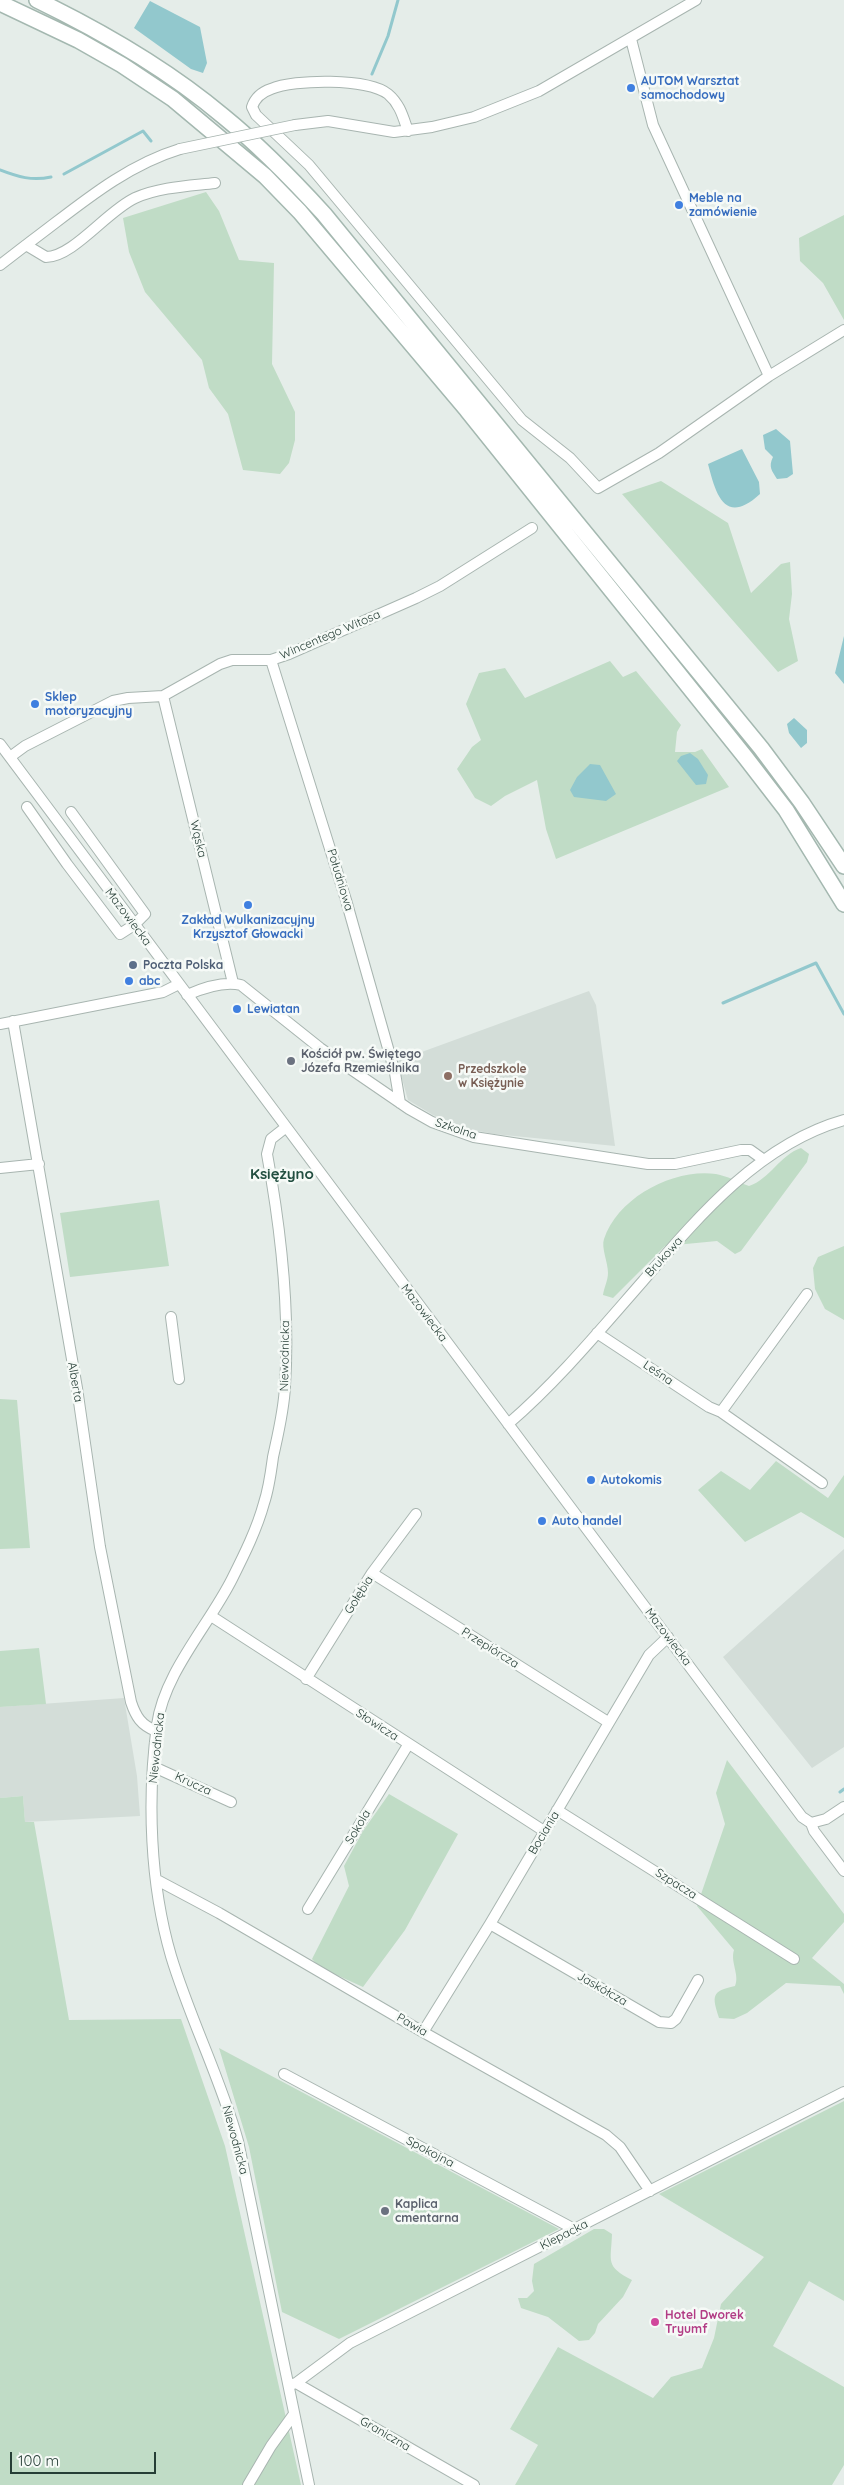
<!DOCTYPE html>
<meta charset="utf-8">
<style>
body{margin:0}
#map{position:relative;width:844px;height:2485px;overflow:hidden;background:#e5ede9;font-family:Quicksand,sans-serif}
canvas{display:block}
.scale{position:absolute;left:10px;top:2452px;width:146px;height:22px;box-sizing:border-box;border:2px solid #263e36;border-top:0;padding-left:6px;font-size:15px;line-height:18px;white-space:nowrap;color:#263e36;-webkit-text-stroke:4px #f6faf7;paint-order:stroke}
</style>
<div id="map">
<canvas width="844" height="2485"></canvas>
<div class="scale">100 m</div>
</div>
<script>
const g = document.querySelector('canvas').getContext('2d');
g.lineJoin = 'round';
function paint(path, color) {
  g.fillStyle = color;
  g.fill(path, 'evenodd');
}
function trace(path, color, width, dash) {
  g.strokeStyle = color;
  g.lineWidth = width;
  g.lineCap = dash ? 'butt' : 'round';
  g.setLineDash(dash || []);
  g.stroke(path);
}
function label(font, color, halo, rows, align = 'center') {
  g.font = font + ' Quicksand,sans-serif';
  g.lineWidth = 5;
  g.setLineDash([]);
  g.textBaseline = 'middle';
  g.strokeStyle = halo;
  g.fillStyle = color;
  for (const [text, x, y, turn = 0] of rows) {
    g.save();
    g.translate(x, y);
    g.rotate((+turn || 0) * Math.PI / 180);
    g.textAlign = isNaN(turn) ? turn : align;
    if (halo) g.strokeText(text, 0, 0);
    g.fillText(text, 0, 0);
    g.restore();
  }
}
paint(new Path2D(`
 M589,991L596,1005L615,1146L494,1134L463,1128L433,1115L408,1100L397,1061Z
 M844,1549V1747L812,1768L723,1657Z
 M124,1698L137,1776L140,1816L25,1822L23,1796L0,1798V1707Z`), '#d3ddd8');
paint(new Path2D(`
 M206,192L219,211L239,260L274,263L272,364L295,412V440L289,463L280,474L243,470L228,414L209,388L202,360L145,292L129,252L123,218Z
 M844,215V320L823,283L800,261L799,238Z
 M661,481L728,523L751,593L781,564L790,562L792,594L789,619L798,661L778,672L622,494Z
 M610,661L623,677L636,671L681,725L677,732L675,752H695L702,749L729,787L556,859L546,829L537,780L505,796L491,806L475,798L457,769L472,747L481,740L466,704L479,673L505,668L525,698Z
 M801,1148L809,1154L807,1162L741,1251L735,1254L717,1241L665,1246L613,1298L603,1295C604,1288 608,1280 608,1273C608,1262 601,1248 604,1239C618,1197 674,1168 716,1174C727,1176 738,1182 749,1186C770,1179 780,1155 801,1148Z
 M159,1200L169,1266L70,1277L60,1213Z
 M844,1246V1320L825,1309L815,1289L813,1268L818,1257Z
 M0,1399L17,1400L30,1548L0,1549Z
 M776,1461L828,1498L844,1475V1538L801,1512L745,1542L698,1490L721,1471L750,1490Z
 M39,1648L46,1704L0,1707V1651Z
 M727,1760L844,1914V1922L812,1958L844,1984V1994L840,1986L786,1983L747,2013L734,2019L719,2018C712,1996 711,1991 735,1986C740,1975 730,1962 734,1950L697,1906L725,1824L716,1793Z
 M389,1794L458,1834L405,1930L363,1987L319,1967L312,1959L349,1886L344,1866L363,1831Z
 M23,1796L25,1822H34L69,2020L181,2019L225,2146L301,2485H0V1798Z
 M219,2048L559,2229L339,2339L282,2312L249,2147Z
 M844,2101V2301L809,2281L773,2346L844,2387V2465L832,2485H515L538,2445L510,2429L558,2347L653,2398L671,2377L702,2368L714,2338L721,2304L764,2257L659,2194Z
 M594,2229H604L612,2234C611,2262 605,2266 632,2280L623,2297L598,2324L595,2333L589,2340L579,2341L548,2317L521,2308L518,2298H527L534,2291L532,2281L534,2264Z`), '#c0dcc6');
paint(new Path2D(`
 M150,1L200,27L207,63L203,73L191,69L134,28Z
 M776,429L790,441L793,474L787,478L777,479C772,471 768,467 773,457L765,449L763,435Z
 M742,449L759,482L760,494C725,526 716,495 708,464Z
 M844,636V684L835,673Z
 M794,718L807,730V743L801,748L789,733L787,724Z
 M690,753L698,759L708,775L706,784L696,785L677,761L681,756Z
 M590,764L600,765L616,794L606,801L574,797L570,790L577,777Z`), '#92c8cd');
trace(new Path2D(`
 M372,74L388,36L398,0
 M0,170C18,177 32,181 51,177
 M64,174L143,131L151,141
 M723,1003L816,963L844,1014
 M840,1792L844,1789`), '#92c8cd', 3);
const street = new Path2D(`
 M631,39L653,125L769,376
 M295,125L328,121L394,132L432,127L474,117L539,91L696,0
 M408,131C403,117 400,104 388,94C368,78 294,79 271,89C262,92 255,98 252,107L256,115L309,165L522,420L570,458L598,488L659,453L769,376L844,330
 M26,245C75,209 121,167 180,149
 M0,265L26,245L46,257C73,257 107,211 135,198C160,187 189,186 215,183
 M271,660L346,900L395,1073L400,1103
 M163,696L233,983
 M0,744L802,1817L811,1823L814,1831L844,1871
 M10,757L25,746L113,701L128,698L163,696L220,664L232,660H271L289,654L416,598L440,586L532,528
 M27,807L67,864L120,934L134,925L145,914L71,812
 M187,995C203,988 224,981 241,985L320,1048L409,1109L432,1122L474,1137L648,1164H675L741,1150H750L764,1160
 M13,1021L77,1388L100,1547L131,1702C136,1717 141,1725 156,1731
 M0,1024L163,992L179,984
 M285,1128L271,1139L267,1154C281,1230 290,1309 285,1386C284,1410 278,1434 273,1457C271,1472 269,1488 264,1503C257,1529 244,1555 232,1579C209,1625 164,1673 157,1725C147,1799 150,1884 171,1956C190,2019 220,2077 238,2141L309,2485
 M0,1168L39,1164
 M171,1317L179,1379
 M597,1333L709,1407L721,1412L822,1483
 M721,1412L807,1294
 M508,1424C557,1382 600,1330 643,1281C698,1217 759,1144 844,1120
 M372,1573L608,1722
 M211,1616L544,1831
 M306,1679L372,1573L416,1514
 M154,1767L231,1802
 M557,1810L794,1959
 M811,1823L826,1819L844,1807
 M157,1880L219,1913L423,2032L606,2135L620,2147L650,2191
 M308,1909L408,1745
 M490,1924L659,2022L671,2023L676,2019L698,1980
 M423,2032L490,1924L649,1655L668,1637
 M284,2074L576,2230
 M296,2383L474,2485
 M290,2385L296,2383L350,2343L844,2092
 M248,2485L271,2446L294,2414`);
const secondary = new Path2D(`
 M37,0C103,32 167,69 223,116C260,146 292,179 324,214L761,748L802,803L844,866
 M0,3L78,40L122,65L173,99L265,176L300,212L467,410L746,758L786,810L844,904`);
trace(street, '#a8b5b0', 12);
trace(secondary, '#a4b8b0', 18);
trace(street, '#fff', 10);
trace(secondary, '#fff', 15);
const streetBridge = new Path2D(`
 M180,149L295,125`);
trace(streetBridge, '#a8b5b0', 12, []);
trace(streetBridge, '#fff', 10);
for (const [x, y, r, color] of [
 [631,88,5,"#3f7fe0"],
 [679,205,5,"#3f7fe0"],
 [35,704,5,"#3f7fe0"],
 [248,905,5,"#3f7fe0"],
 [133,965,5,"#5c6f8a"],
 [129,981,5,"#3f7fe0"],
 [237,1009,5,"#3f7fe0"],
 [291,1061,5,"#6b7280"],
 [448,1076,5,"#8d6e63"],
 [591,1480,5,"#3f7fe0"],
 [542,1521,5,"#3f7fe0"],
 [385,2211,5,"#6b7280"],
 [655,2322,5,"#d1479c"]
]) {
  const dot = new Path2D();
  dot.arc(x, y, r, 0, 2 * Math.PI);
  g.fillStyle = color;
  g.fill(dot);
  trace(dot, '#f6faf7', 2);
}
label('bold 12px', '#366cbe', '#f6faf7', [
 ["AUTOM Warsztat",641,81],
 ["samochodowy",641,95],
 ["Meble na",689,198],
 ["zamówienie",689,212],
 ["Sklep",45,697],
 ["motoryzacyjny",45,711],
 ["Zakład Wulkanizacyjny",248,920,"center"],
 ["Krzysztof Głowacki",248,934,"center"],
 ["abc",139,981],
 ["Lewiatan",247,1009],
 ["Autokomis",601,1480],
 ["Auto handel",552,1521]
], 'left');
label('12px', '#263e36', '#f6faf7', [
 ["Wincentego Witosa",330,635,-23],
 ["Wąska",198,839,77],
 ["Południowa",340,880,73],
 ["Mazowiecka",128,917,53],
 ["Szkolna",456,1129,19],
 ["Brukowa",664,1257,-48],
 ["Mazowiecka",424,1313,53],
 ["Niewodnicka",285,1356,-89],
 ["Leśna",658,1373,34],
 ["Alberta",75,1382,80],
 ["Gołębia",359,1595,-58],
 ["Mazowiecka",668,1637,53],
 ["Przepiórcza",490,1648,32],
 ["Słowicza",377,1725,33],
 ["Niewodnicka",157,1748,-84],
 ["Krucza",193,1784,25],
 ["Sokola",358,1827,-59],
 ["Bociania",544,1833,-59],
 ["Szpacza",676,1884,32],
 ["Jaskółcza",602,1989,30],
 ["Pawia",412,2025,30],
 ["Niewodnicka",235,2140,75],
 ["Spokojna",430,2152,28],
 ["Klepacka",564,2235,-27],
 ["Graniczna",385,2434,30]
]);
label('bold 12px', '#4e5e75', '#f6faf7', [
 ["Poczta Polska",143,965]
], 'left');
label('bold 12px', '#5b616d', '#f6faf7', [
 ["Kościół pw. Świętego",301,1054],
 ["Józefa Rzemieślnika",301,1068],
 ["Kaplica",395,2204],
 ["cmentarna",395,2218]
], 'left');
label('bold 12px', '#785e54', '#f6faf7', [
 ["Przedszkole",458,1069],
 ["w Księżynie",458,1083]
], 'left');
label('bold 12px', '#b23c85', '#f6faf7', [
 ["Hotel Dworek",665,2315],
 ["Tryumf",665,2329]
], 'left');
label('bold 15px', '#234f41', '#f6faf7', [
 ["Księżyno",282,1174]
]);
</script>
